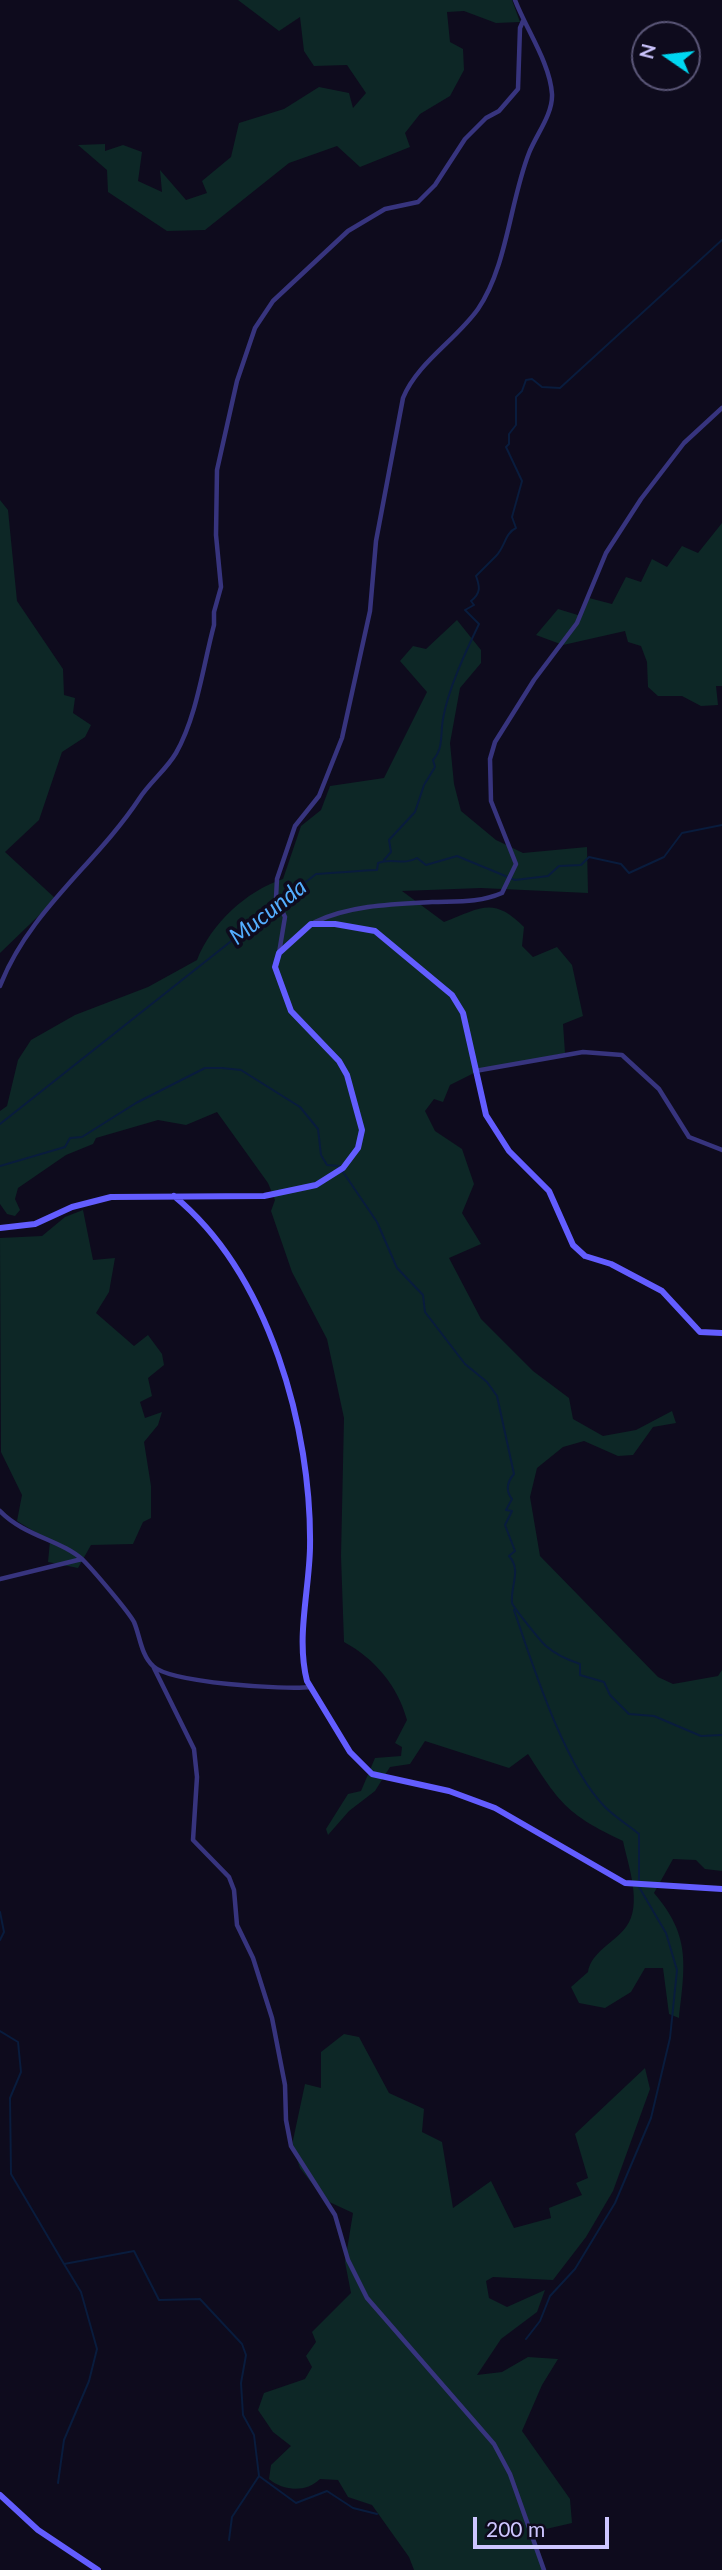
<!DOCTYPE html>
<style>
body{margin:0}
#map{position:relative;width:722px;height:2570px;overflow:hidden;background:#0e0b1d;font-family:Lato,sans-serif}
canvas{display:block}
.north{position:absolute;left:631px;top:21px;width:70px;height:70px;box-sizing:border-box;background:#0e0b1d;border:2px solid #5a5677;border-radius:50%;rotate:284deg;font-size:19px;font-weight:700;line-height:28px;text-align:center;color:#cdc6ff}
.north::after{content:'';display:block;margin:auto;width:24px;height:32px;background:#00d7f1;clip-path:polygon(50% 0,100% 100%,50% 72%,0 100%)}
.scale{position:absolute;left:473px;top:2517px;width:136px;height:32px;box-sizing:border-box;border:4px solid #cdc6ff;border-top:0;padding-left:9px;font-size:21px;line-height:24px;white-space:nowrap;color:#cdc6ff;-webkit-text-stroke:5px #0e0b1d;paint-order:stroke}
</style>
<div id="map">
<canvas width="722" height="2570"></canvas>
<div class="north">N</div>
<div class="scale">200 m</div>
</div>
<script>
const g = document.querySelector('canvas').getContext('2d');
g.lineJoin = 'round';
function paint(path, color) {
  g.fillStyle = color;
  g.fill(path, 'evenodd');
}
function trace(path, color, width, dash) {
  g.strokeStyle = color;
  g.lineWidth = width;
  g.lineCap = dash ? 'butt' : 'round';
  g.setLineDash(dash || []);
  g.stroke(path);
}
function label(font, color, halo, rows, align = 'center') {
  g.font = font + ' Lato,sans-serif';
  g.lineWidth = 7;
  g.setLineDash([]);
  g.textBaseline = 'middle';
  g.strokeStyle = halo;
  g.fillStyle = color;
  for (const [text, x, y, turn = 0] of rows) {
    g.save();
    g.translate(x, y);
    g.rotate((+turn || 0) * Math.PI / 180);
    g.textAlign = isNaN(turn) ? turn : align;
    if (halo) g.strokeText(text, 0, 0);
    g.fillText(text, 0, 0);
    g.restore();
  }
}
paint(new Path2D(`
 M238,0H512L520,22L496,23L464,11L447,12L450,42L463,49L464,70L450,96L420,114L405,133L410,147L360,167L337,146L289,163L205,230L167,231L108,192L107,170L78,145L105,144V151L123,145L142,152L138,181L162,192L160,170L186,200L207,193L202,181L231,157L239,123L284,109L319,87L349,93L353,108L366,93L347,65L314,66L304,51L300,17L279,31Z
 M0,500L8,510L17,601L63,669L64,695L75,698L73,713L91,725L85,737L62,752L39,820L5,852L56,899L0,953Z
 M722,523V686H716L718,705L701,706L682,696H658L648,687L647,662L641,646L628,642L625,631L563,645L536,635L558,609L581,616L589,598L612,604L626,577L641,582L652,559L667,567L682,546L698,553Z
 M457,620L481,650V663L460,688L450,743L454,784L461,811L496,840L523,853L587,847L588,893L481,888L402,891L444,922C481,908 493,896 524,927L522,946L533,957L557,947L572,965L583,1016L563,1024L565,1053L476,1072L450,1085L443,1102L434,1099L425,1111L435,1131L462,1149L474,1184L462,1213L481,1244L449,1258L481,1319L533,1371L569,1398L573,1419L603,1436L636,1430L672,1411L676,1423L653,1427L633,1455L618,1456L584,1441L563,1447L537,1468L530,1497L540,1556L658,1677L673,1684L718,1676L722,1670V1871L705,1869L696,1860L673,1859L654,1893C691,1936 685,1965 679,2018L669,2014L663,1968H645L631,1992L605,2008L579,2003L571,1987L588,1972C591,1952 614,1943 626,1927C643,1905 628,1865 623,1841C568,1815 560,1804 528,1754L509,1768L425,1741L410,1764L390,1767L375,1791L349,1811L328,1835L326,1829L348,1794L361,1791L375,1758L401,1756L402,1747L395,1743L407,1720C398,1686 374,1658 344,1642L341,1556L344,1418L327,1339L292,1272L271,1211L275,1200L268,1183L217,1112L186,1125L158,1120L96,1138L93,1144L66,1155L18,1188L15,1199L20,1210L15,1216L7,1214L0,1204V1111L7,1106L18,1060L31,1040L75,1015L148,987L197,960C211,924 246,891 283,879L301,826L321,810L330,786L384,778L427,692L400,661L413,646L426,649Z
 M83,1210L93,1260L115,1258L109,1292L96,1313L134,1346L148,1335L162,1354L164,1365L148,1378L152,1396L140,1402L145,1418L162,1412L158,1425L144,1442L151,1486V1518L143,1522L133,1544L91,1545L78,1568L48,1562L50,1541L17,1521L22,1495L1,1452L0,1238L42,1236L65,1217Z
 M344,2034L359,2037L389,2093L424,2109L422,2132L442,2142L453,2208L491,2181L514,2228L551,2218L549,2208L582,2195L576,2183L588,2178L575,2134L645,2068L650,2089L613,2191L586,2237L553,2280L493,2277L486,2281L489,2298L507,2307L545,2290L537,2312L501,2339L477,2375L502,2372L528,2357L558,2359L542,2385L522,2431L570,2499L572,2523L533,2532L546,2570H414L409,2557L372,2505L348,2497L338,2480L320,2479C306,2493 283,2491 269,2479L271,2465L291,2446L273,2432L258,2410L264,2393L305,2379L312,2367L306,2356L316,2342L312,2332L351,2293L345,2262L353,2213L325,2200L300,2168L292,2145L305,2084L321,2088V2052Z`), '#0d2726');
trace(new Path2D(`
 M384,860L391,852L389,840L415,812L424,785L435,767L433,760C444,748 440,734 443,719C448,689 466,651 479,624L465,610L474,605L471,601C481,593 480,587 476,576C483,569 489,563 496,556C505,547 505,533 516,528L512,517L522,481L506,447L509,444V434L516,425V397L522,391L526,380L532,379L542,387L560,388L722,240
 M0,1124L316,874C335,873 355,871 377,870L378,863C392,857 403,866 417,858L426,865L457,856L515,880L548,876L559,866L581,865L589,857L621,864L629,873L664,857L682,833L722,825
 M0,1166L65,1147L70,1138L82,1137L136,1103L205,1068H222L241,1070L300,1107L318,1129L321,1155L327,1165L339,1166L377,1222L397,1268L423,1295L425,1312L465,1364L487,1382L497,1396L514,1474C507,1482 505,1490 512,1499L506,1510L512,1511L505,1525L515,1551L509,1556C522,1570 510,1587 512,1603C513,1607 542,1643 546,1646C555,1654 568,1660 580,1664V1675L604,1682L610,1695L629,1714L654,1716L701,1736L722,1735
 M514,1610C533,1666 564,1765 605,1807C615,1817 628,1825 639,1834V1881
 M0,1912L4,1932L0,1940
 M0,2031L18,2042L21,2072L10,2098L11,2174L64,2264L134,2251L159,2300L200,2299L242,2344L246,2355L241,2383L243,2415L254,2435L259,2476L296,2503L327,2491L353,2508L377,2514
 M526,2339L540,2321L550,2296L575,2269L615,2203L651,2118L670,2038L677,1970L666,1933L639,1887
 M58,2483L64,2440L89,2381L97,2349L81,2292L64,2264
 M229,2540L232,2517L259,2476`), '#091c3d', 2);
trace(new Path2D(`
 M315,922C350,905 394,904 432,902C456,901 479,903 502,893L516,864L491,801L490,759L495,742L534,680L577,623L606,553L641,499L684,443L722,408
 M279,953L285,917L276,898L277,879L295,826L319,796L342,738L370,611L376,541L403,398C417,363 456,340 478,309C507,267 510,201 529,153C536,135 553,114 552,94C550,63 526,29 515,0
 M0,986C29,911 96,864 139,799C150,782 166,770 176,753C197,716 203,666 214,625V612L221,587L216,535L217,470L237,381L255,328L273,301L348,231L385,209L418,202L435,185L465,139L486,118L499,111L518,89L520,28L523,21
 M475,1071L583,1052L622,1055L659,1089L689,1137L722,1150
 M0,1511C24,1536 61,1540 83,1560C93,1570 128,1611 134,1622C140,1636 141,1655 153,1666C170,1683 285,1690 311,1687
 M0,1579L82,1559
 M154,1668L194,1749L197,1777L193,1840L229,1877L234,1890L237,1925L253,1958L272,2018L285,2085L286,2120L291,2146L335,2215L348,2260L367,2298L494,2444L510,2474L544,2570`), '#37347e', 4.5);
trace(new Path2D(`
 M174,1196C269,1274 312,1429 310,1548C309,1592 296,1638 307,1681L350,1752L372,1774L449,1791L495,1808L625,1883L722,1889
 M0,1228L35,1224L72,1207L111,1197L264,1196L316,1185L343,1168L358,1148L362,1130L347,1075L339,1061L291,1011L275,967L279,953L311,924H335L375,931L452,995L463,1013L486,1115L509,1151L549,1191L573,1245L585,1256L611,1264L662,1291L700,1332L722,1333
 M0,2495L38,2530L98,2570`), '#635dff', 6);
label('italic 23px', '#54aeff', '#0e0b1d', [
 ["Mucunda",268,912,-38]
]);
</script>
